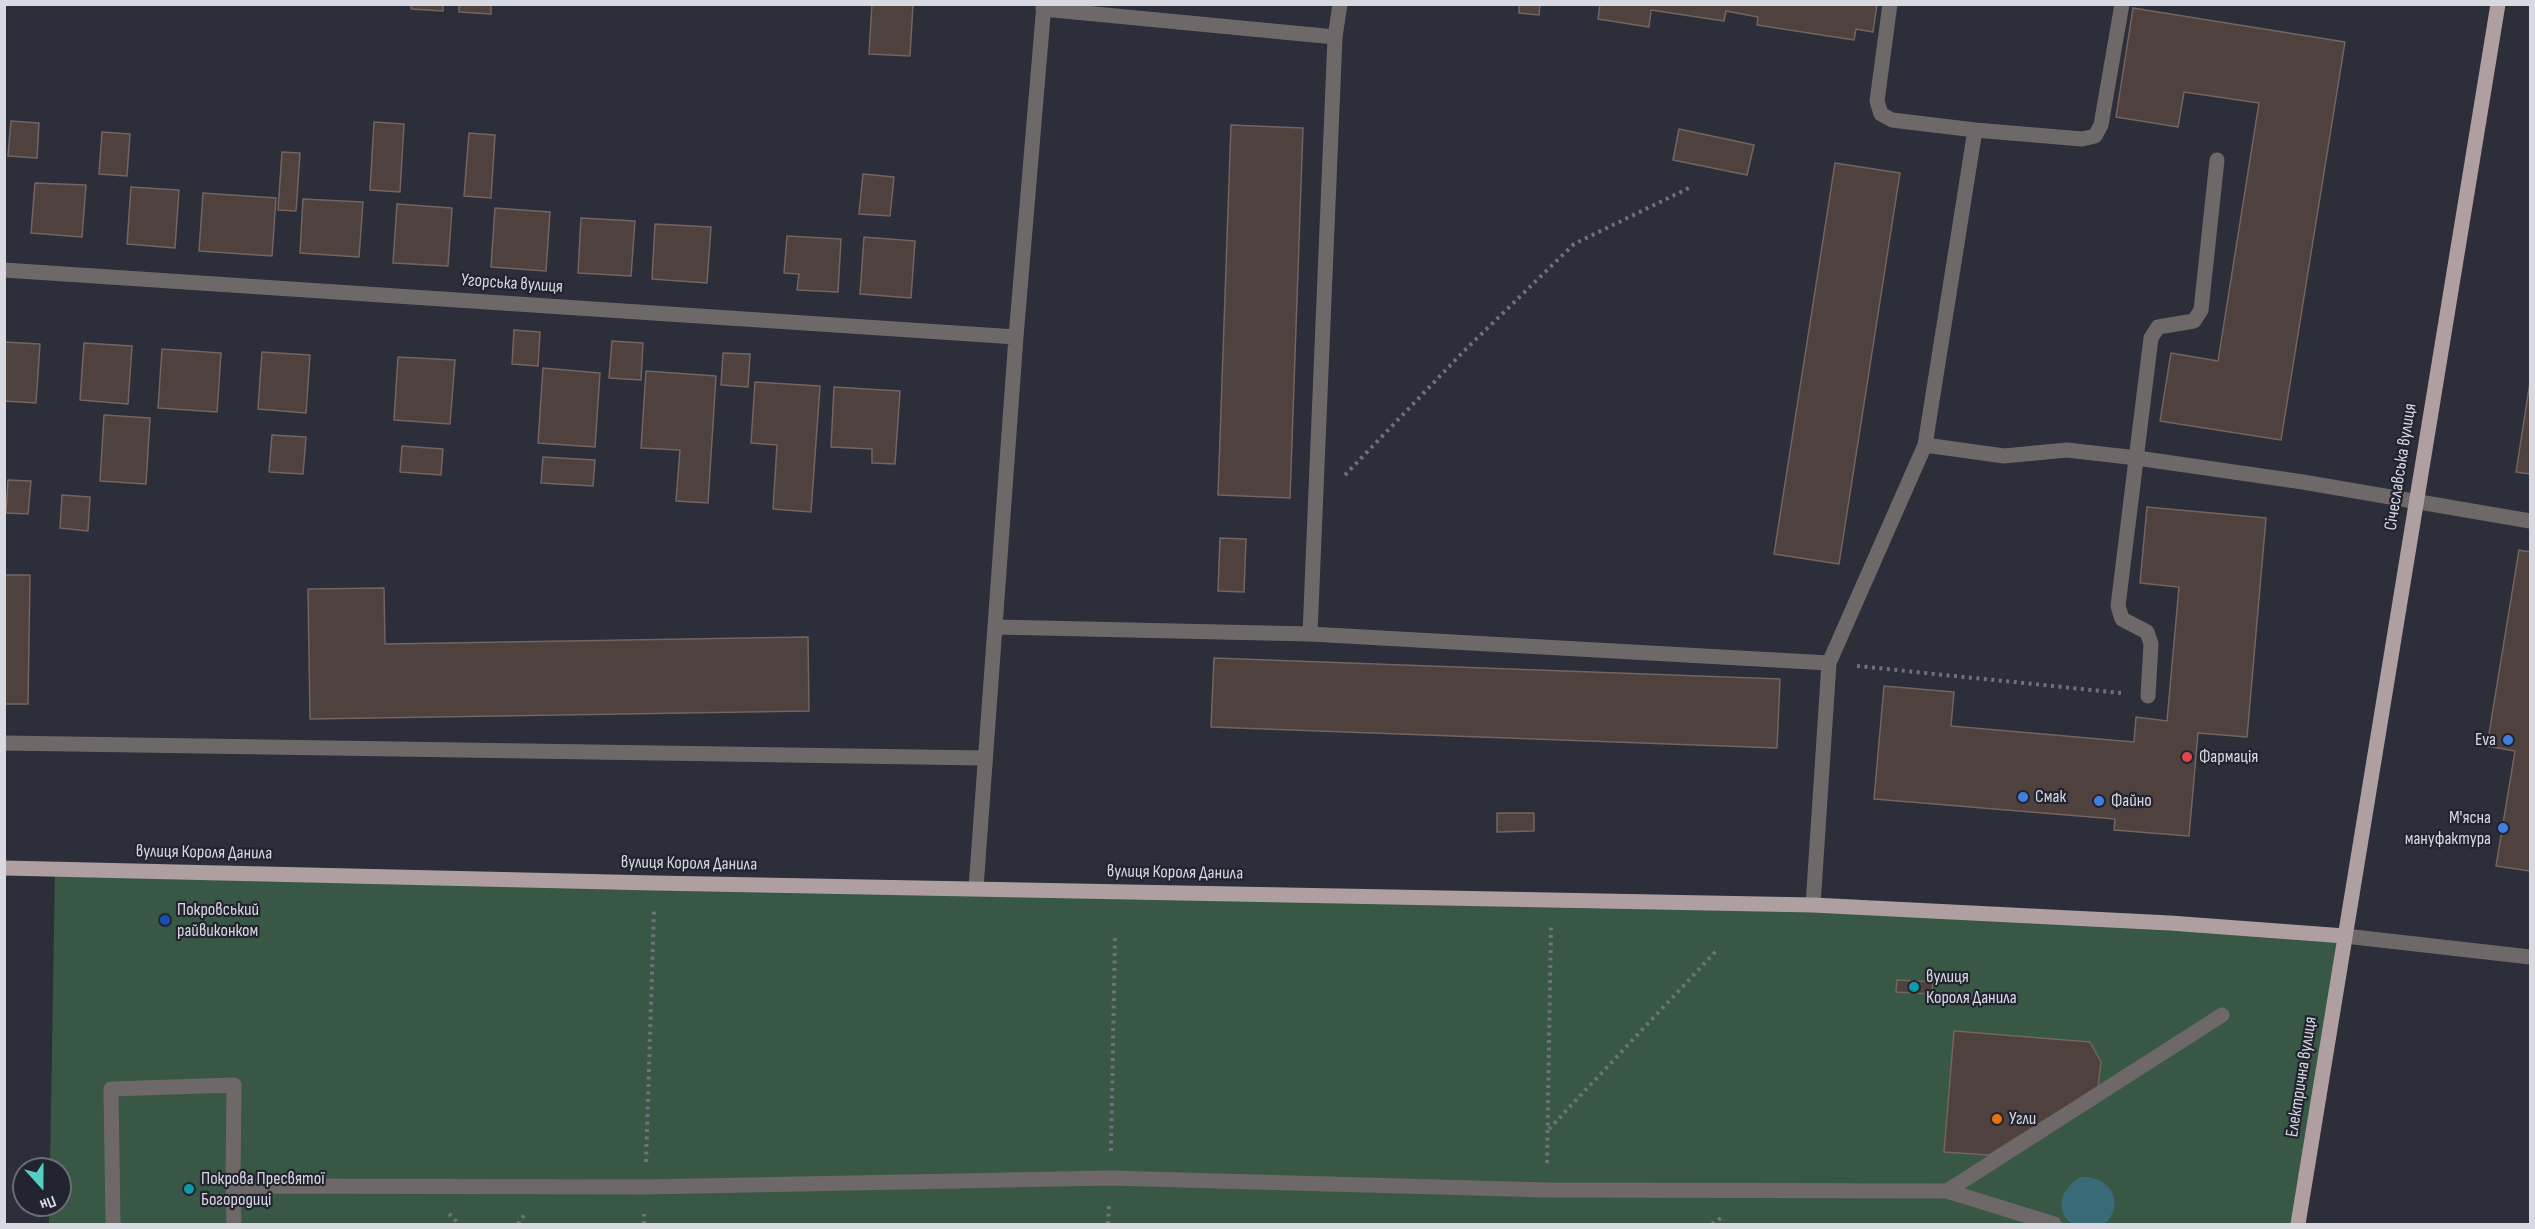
<!DOCTYPE html>
<meta charset="utf-8">
<style>
body{margin:0}
#map{position:relative;width:2535px;height:1229px;overflow:hidden;background:#2c2e3a;font-family:"Sofia Sans Condensed",sans-serif}
canvas{display:block}
.frame{position:absolute;inset:0;border:6px solid #d8d9e1;pointer-events:none}
.north{position:absolute;left:12px;top:1157px;width:60px;height:60px;box-sizing:border-box;background:#222430;border:2px solid #6b6c77;border-radius:50%;rotate:159deg;font-size:16px;font-weight:700;line-height:24px;text-align:center;color:#d8d9e1}
.north::after{content:'';display:block;margin:auto;width:21px;height:27px;background:#55cec5;clip-path:polygon(50% 0,100% 100%,50% 72%,0 100%)}
</style>
<div id="map">
<canvas width="2535" height="1229"></canvas>
<div class="frame"></div>
<div class="north">Пн</div>
</div>
<script>
const g = document.querySelector('canvas').getContext('2d');
g.lineJoin = 'round';
function paint(path, color) {
  g.fillStyle = color;
  g.fill(path, 'evenodd');
}
function trace(path, color, width, dash) {
  g.strokeStyle = color;
  g.lineWidth = width;
  g.lineCap = dash ? 'butt' : 'round';
  g.setLineDash(dash || []);
  g.stroke(path);
}
function label(font, color, halo, rows, align = 'center') {
  g.font = font + ' "Sofia Sans Condensed",sans-serif';
  g.lineWidth = 4.5;
  g.setLineDash([]);
  g.textBaseline = 'middle';
  g.strokeStyle = halo;
  g.fillStyle = color;
  for (const [text, x, y, turn = 0] of rows) {
    g.save();
    g.translate(x, y);
    g.rotate((+turn || 0) * Math.PI / 180);
    g.textAlign = isNaN(turn) ? turn : align;
    if (halo) g.strokeText(text, 0, 0);
    g.fillText(text, 0, 0);
    g.restore();
  }
}
paint(new Path2D(`
 M55,869L1813,905L2345,936L2298,1224H49V1205H60V1169H50Z`), '#385845');
paint(new Path2D(`
 M2081,1177C2110,1175 2126,1202 2105,1224H2072C2053,1210 2062,1186 2081,1177Z`), '#396a77');
const building = new Path2D(`
 M411,4H443V11L411,9Z
 M459,4H491V14L459,12Z
 M872,4H913L910,56L869,54Z
 M1519,4H1540L1539,15L1519,13Z
 M1600,4H1877L1873,32L1856,29L1854,40L1757,25L1758,17L1726,11L1724,21L1651,10L1649,27L1598,19Z
 M2133,8L2345,42L2281,440L2160,421L2171,353L2218,361L2259,103L2184,92L2178,127L2116,117Z
 M11,121L39,123L37,158L8,156Z
 M374,122L404,124L400,192L370,190Z
 M1231,125L1303,128L1290,498L1218,495Z
 M1679,129L1754,145L1747,175L1673,160Z
 M102,132L130,134L127,176L99,174Z
 M469,133L495,135L491,198L464,196Z
 M282,152L300,153L296,211L278,210Z
 M1835,163L1900,173L1839,564L1774,554Z
 M863,174L894,177L890,216L859,214Z
 M35,183L86,185L82,237L31,233Z
 M131,187L179,190L175,248L127,244Z
 M203,193L276,198L272,256L199,251Z
 M303,199L363,202L359,257L300,253Z
 M397,204L452,208L448,266L393,263Z
 M495,208L550,212L546,271L491,267Z
 M581,218L635,221L631,276L578,273Z
 M655,224L711,227L707,283L652,279Z
 M787,236L841,239L838,292L797,290L799,274L784,273Z
 M864,237L915,241L911,298L860,294Z
 M514,330L540,332L538,366L512,364Z
 M612,341L643,343L641,380L609,378Z
 M4,342L40,344L36,403L4,401Z
 M84,343L132,346L128,404L80,400Z
 M162,349L221,353L217,412L158,408Z
 M262,352L310,355L306,413L258,409Z
 M723,353L750,354L748,387L721,385Z
 M398,357L455,360L450,424L394,420Z
 M543,368L600,373L595,447L538,443Z
 M646,371L716,376L708,503L676,501L680,450L641,448Z
 M755,382L820,386L811,512L773,509L777,445L751,443Z
 M2530,382V474L2516,472Z
 M834,387L900,391L895,464L872,463V449L831,447Z
 M104,415L150,418L146,484L100,481Z
 M272,435L306,437L303,474L269,472Z
 M402,446L443,449L441,475L400,472Z
 M543,457L595,460L593,486L541,483Z
 M8,480L31,481L28,514L6,513Z
 M62,495L90,497L88,531L60,528Z
 M2147,507L2266,518L2247,737L2198,733L2189,836L2114,830L2115,819L1874,799L1884,686L1954,692L1951,726L2134,742L2136,717L2167,721L2179,587L2140,583Z
 M1220,538L1246,539L1244,592L1218,591Z
 M2519,550L2530,552V871L2496,866L2515,751L2487,746Z
 M4,575H30L28,704H4Z
 M384,588L385,644L808,637L809,711L310,719L308,589Z
 M1214,658L1780,679L1777,748L1211,727Z
 M1497,813H1534V831L1497,832Z
 M1897,980L1933,982L1932,994L1896,992Z
 M1954,1031L2090,1042L2101,1062L2098,1087L1989,1155L1944,1152Z`);
paint(building, '#4f413d');
trace(building, '#746460', 1.5);
trace(new Path2D(`
 M1345,475L1464,351L1574,244L1691,187
 M1857,666L2121,693
 M1549,1129L1717,950
 M1111,1151L1115,938
 M646,1162L654,911
 M1547,1163L1551,927
 M449,1214L459,1224
 M518,1224L524,1215
 M644,1224V1214
 M1108,1224L1109,1206
 M1712,1224L1721,1218`), '#6f717b', 4, [3, 4.5]);
trace(new Path2D(`
 M1890,4L1877,101L1881,114L1892,120L1975,130L1925,445L2004,456L2067,450L2137,458L2303,482L2530,521
 M1043,9L1335,37L1340,4
 M1335,37L1310,634L1829,663L1813,905
 M1975,130L2082,139L2095,136L2101,125L2122,4
 M4,270L1016,337
 M996,627L1310,634
 M1829,663L1925,445
 M2148,696L2151,644L2147,632L2122,619L2118,606L2151,338L2158,327L2194,321L2201,310L2217,160
 M4,743L984,758
 M976,888L1016,337L1044,4
 M2345,936L2530,957
 M1947,1191L2054,1224
 M113,1224L111,1089L234,1085L233,1186
 M234,1224L233,1186L645,1187L1110,1178L1547,1190L1947,1191L2222,1015`), '#6f6868', 15);
trace(new Path2D(`
 M4,868L655,883L1813,905L2170,923L2345,936
 M2298,1224L2498,4`), '#af9fa1', 15);
for (const [x, y, r, color] of [
 [2508,740,6,"#3f7fe0"],
 [2187,757,6,"#e0444e"],
 [2023,797,6,"#3f7fe0"],
 [2099,801,6,"#3f7fe0"],
 [2503,828,6,"#3f7fe0"],
 [165,920,6,"#1a4fb4"],
 [1914,987,6,"#0f9aa8"],
 [1997,1119,6,"#e8710a"],
 [189,1189,6,"#0f9aa8"]
]) {
  const dot = new Path2D();
  dot.arc(x, y, r, 0, 2 * Math.PI);
  g.fillStyle = color;
  g.fill(dot);
  trace(dot, '#222430', 2);
}
label('18px', '#d8d9e1', '#222430', [
 ["Угорська вулиця",512,284,4],
 ["Січеславська вулиця",2401,467,-81],
 ["вулиця Короля Данила",204,853,1],
 ["вулиця Короля Данила",689,864,1],
 ["вулиця Короля Данила",1175,873,1],
 ["Електрична вулиця",2302,1077,-81]
]);
label('18px', '#d8d9e1', '#222430', [
 ["Eva",2496,740,"right"],
 ["Фармація",2199,757],
 ["Смак",2035,797],
 ["Файно",2111,801],
 ["М'ясна",2491,818,"right"],
 ["мануфактура",2491,839,"right"],
 ["Покровський",177,910],
 ["райвиконком",177,931],
 ["вулиця",1926,977],
 ["Короля Данила",1926,998],
 ["Угли",2009,1119],
 ["Покрова Пресвятої",201,1179],
 ["Богородиці",201,1200]
], 'left');
</script>
